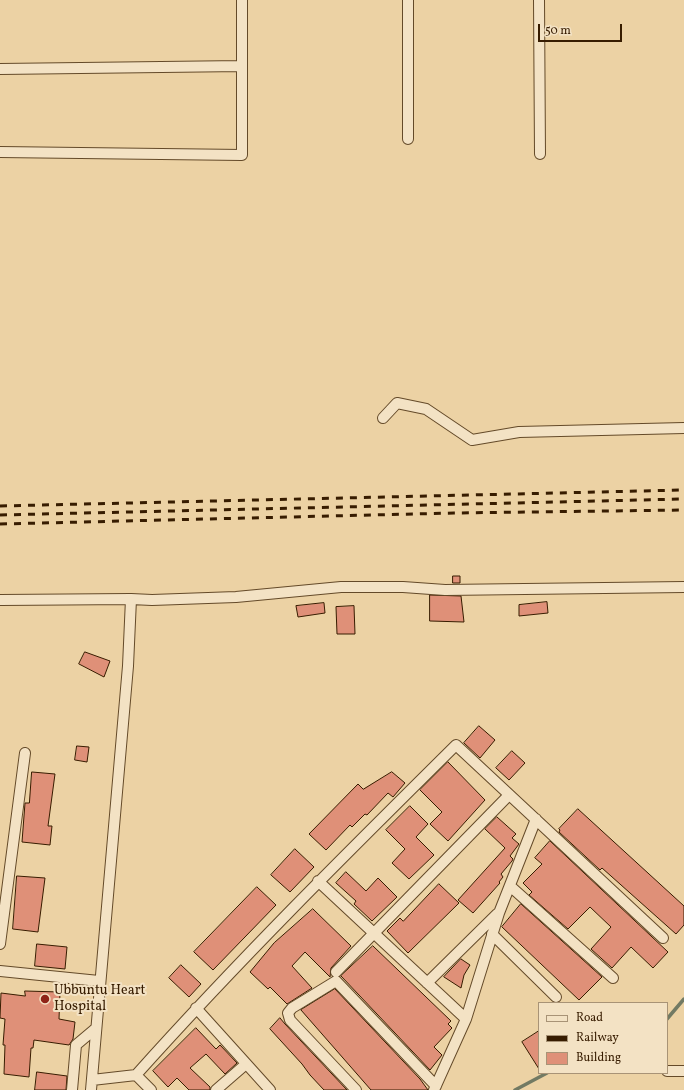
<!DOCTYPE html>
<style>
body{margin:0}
#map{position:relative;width:684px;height:1090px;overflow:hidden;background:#ecd2a4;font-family:Vollkorn,serif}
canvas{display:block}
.legend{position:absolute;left:538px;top:1002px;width:130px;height:72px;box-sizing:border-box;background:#f3e2c4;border:1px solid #a89376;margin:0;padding:5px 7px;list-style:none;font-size:12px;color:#371c00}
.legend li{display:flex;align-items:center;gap:8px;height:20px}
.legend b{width:20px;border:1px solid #a89376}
.scale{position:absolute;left:538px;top:24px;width:84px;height:18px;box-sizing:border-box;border:2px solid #371c00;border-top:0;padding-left:5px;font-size:12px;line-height:14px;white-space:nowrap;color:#371c00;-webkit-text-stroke:3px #f3e2c4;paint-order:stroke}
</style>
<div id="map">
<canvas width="684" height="1090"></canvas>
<ul class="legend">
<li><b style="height:5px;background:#f3e2c4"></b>Road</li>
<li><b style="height:5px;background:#371c00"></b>Railway</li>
<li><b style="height:11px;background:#df9078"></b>Building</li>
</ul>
<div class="scale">50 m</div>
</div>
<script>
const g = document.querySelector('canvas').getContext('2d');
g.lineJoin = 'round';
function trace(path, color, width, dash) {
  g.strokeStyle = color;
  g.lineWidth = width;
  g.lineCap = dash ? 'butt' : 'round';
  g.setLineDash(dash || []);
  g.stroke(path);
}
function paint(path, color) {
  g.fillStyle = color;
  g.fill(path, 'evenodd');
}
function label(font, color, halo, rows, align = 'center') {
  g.font = font + ' Vollkorn,serif';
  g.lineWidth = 4;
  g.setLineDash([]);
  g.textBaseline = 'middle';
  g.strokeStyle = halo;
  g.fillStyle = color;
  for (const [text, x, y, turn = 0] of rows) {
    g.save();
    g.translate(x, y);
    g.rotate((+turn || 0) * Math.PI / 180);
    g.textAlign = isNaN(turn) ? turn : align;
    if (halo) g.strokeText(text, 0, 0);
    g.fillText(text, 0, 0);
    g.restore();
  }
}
trace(new Path2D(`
 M667,1019L684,999
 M515,1090L547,1073`), '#727a63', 3.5);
const building = new Path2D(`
 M453,576H460V583H453Z
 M430,595L461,596L464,622L430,621Z
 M547,602L548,613L519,616V605Z
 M324,603L325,613L298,617L296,606Z
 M354,606L355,634H337L336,607Z
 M85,652L110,661L104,677L79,664Z
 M479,726L495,740L480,758L464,743Z
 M77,746L89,747L87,762L75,760Z
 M512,751L525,763L509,780L496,768Z
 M448,762L485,800L448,841L430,824L442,812L420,790Z
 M32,772L55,774L48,826H52L50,845L22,842L25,803H29Z
 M392,772L405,783L393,797L388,793L367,815L365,814L352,827L350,825L326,850L309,834L358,784L363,789Z
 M410,806L428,824L416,837L434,855L409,879L392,863L405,849L386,830Z
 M578,809L684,906V925L676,934L602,868L600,870L559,832L560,830L559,829Z
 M497,817L516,834L512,838L519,844L510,856L513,859L512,861L501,874L503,877L499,882L500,883L473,913L458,900L505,848L485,829Z
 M550,841L668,952L653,968L631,947L612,968L591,949L611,927L590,907L568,929L529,895L532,892L523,883L542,864L535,858Z
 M295,849L314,867L290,892L271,875Z
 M346,872L366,891L378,878L397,897L372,921L354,904L356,901L336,883Z
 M17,876L45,878L38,932L13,929Z
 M439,884L459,903L408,953L387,931L400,918L403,921Z
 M257,887L276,905L213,970L194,952Z
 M521,904L602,977L579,1000L502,927Z
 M313,909L351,946L331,968L330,977L305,952L292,966L312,988L287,1004L270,987L268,989L250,972L274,943Z
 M37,944L67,947L65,969L35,966Z
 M373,946L451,1021L448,1024L452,1028L434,1047L442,1055L430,1070L341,976Z
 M461,959L470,965L464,975L461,988L444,977Z
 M181,965L201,984L189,997L169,978Z
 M335,989L420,1079L428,1090H371L301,1010Z
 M25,991L60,992L59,1019L75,1022L73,1039L69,1045L34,1040L33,1048H31L29,1077L4,1074L5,1045H3L5,1019L0,1018L1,993L25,996Z
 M280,1018L285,1024L347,1090H324L310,1075L302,1064L270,1029Z
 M196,1028L216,1049L220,1045L237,1063L225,1074L206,1054L190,1068L210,1087V1090H189L177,1078L168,1087L153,1071Z
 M539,1031V1069L522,1042Z
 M37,1072L67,1076L66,1090H35Z`);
paint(building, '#df9078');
trace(building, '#371c00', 1);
const street = new Path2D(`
 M408,0V139
 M539,0L540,154
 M0,69L242,66
 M0,152L242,155V0
 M383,418L397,403L426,409L472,440L519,432L684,428
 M0,600L131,599L152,600L236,597L341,587H403L445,590L684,587
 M318,881L466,1019
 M510,886L613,978
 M492,934L556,997
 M0,944L25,753
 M0,971L99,981
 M336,972L509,795
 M427,983L497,914
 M196,1008L270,1090
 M667,1071H684
 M136,1075L151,1090
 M92,1080L136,1075C238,961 347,853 456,745L663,938
 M72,1090L76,1045L95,1029
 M91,1090L128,666L131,599
 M216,1090L246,1064
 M356,1090L290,1020L288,1013L292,1008L336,981L436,1086
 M434,1090L466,1019L499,913L536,819`);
trace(street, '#644a29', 12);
trace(street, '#f3e2c4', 10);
trace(new Path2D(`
 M0,506L684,490
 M0,515L684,499
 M0,524L454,513L684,510`), '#371c00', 3, [7, 7]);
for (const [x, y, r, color] of [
 [45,999,5,"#8f2418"]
]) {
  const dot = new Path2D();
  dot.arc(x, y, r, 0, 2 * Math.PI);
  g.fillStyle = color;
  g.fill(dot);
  trace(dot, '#f3e2c4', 1.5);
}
label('14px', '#371c00', '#f3e2c4', [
 ["Ubbuntu Heart",54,991],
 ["Hospital",54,1007]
], 'left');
</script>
